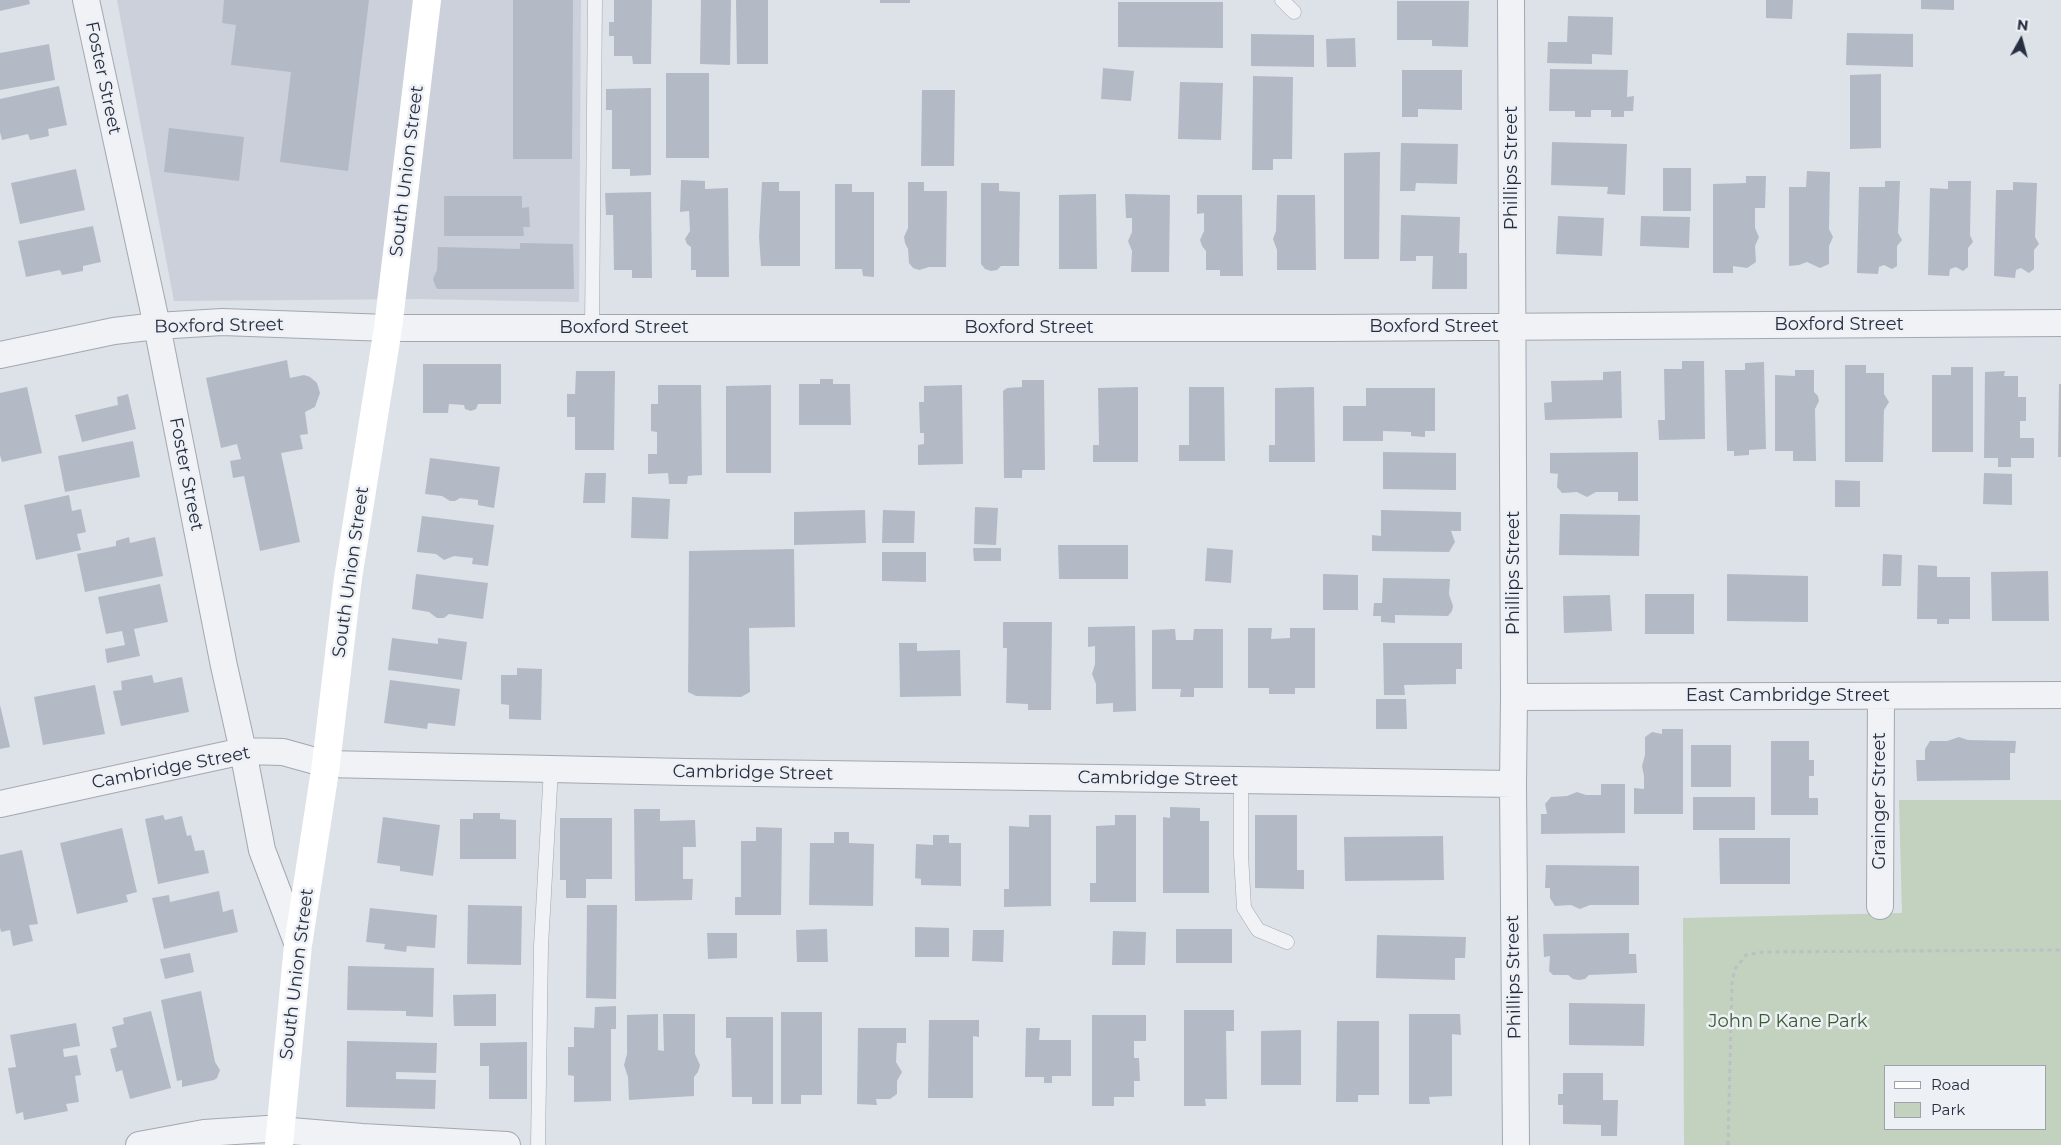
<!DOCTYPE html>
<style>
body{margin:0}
#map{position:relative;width:2061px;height:1145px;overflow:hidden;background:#dde1e8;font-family:Montserrat,sans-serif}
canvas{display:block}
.legend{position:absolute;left:1884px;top:1065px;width:162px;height:65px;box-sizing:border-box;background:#edf0f5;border:1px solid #9da2ac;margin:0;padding:6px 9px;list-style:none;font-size:15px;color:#262e3f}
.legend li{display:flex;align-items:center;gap:10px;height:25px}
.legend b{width:25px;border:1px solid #9da2ac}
.north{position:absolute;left:1996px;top:15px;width:50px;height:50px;-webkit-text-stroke:4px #edf0f5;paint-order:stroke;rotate:7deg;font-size:14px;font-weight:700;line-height:20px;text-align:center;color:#262e3f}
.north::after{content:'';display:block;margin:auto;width:18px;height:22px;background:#262e3f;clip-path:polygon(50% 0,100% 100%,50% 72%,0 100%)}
</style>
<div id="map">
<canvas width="2061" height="1145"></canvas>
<ul class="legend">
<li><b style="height:6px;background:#fff"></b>Road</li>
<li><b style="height:14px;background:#c2d2be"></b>Park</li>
</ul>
<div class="north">N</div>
</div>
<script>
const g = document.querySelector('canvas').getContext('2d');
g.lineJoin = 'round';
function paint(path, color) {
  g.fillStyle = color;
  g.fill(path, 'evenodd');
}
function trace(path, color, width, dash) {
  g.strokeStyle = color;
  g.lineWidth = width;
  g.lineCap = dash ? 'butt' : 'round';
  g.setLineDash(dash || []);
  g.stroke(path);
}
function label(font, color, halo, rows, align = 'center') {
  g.font = font + ' Montserrat,sans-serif';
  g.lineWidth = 5;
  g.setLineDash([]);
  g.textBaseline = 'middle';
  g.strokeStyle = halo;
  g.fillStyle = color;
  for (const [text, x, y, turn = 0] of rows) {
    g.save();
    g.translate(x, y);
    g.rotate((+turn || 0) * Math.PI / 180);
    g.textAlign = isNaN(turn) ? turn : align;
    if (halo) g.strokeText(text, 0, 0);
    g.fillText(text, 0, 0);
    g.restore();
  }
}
paint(new Path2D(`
 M117,0H581L579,302L419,299L174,301Z`), '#cbd0da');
paint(new Path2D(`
 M1899,800H2061V1145H1684L1683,918L1902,913ZM1885,1066H2045V1129H1885Z`), '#c2d2be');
paint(new Path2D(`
 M0,0H29L30,4L0,11Z
 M224,0H369L348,171L280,162L291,72L231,65L236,25L222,23Z
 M513,0H573L572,159H513Z
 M614,0H652L651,64H633L632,56H614V36H609V22H614Z
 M701,0H731L730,65L700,64Z
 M736,0H768V64H737Z
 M880,0H910V3H880Z
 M1766,0H1793L1792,19L1766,18Z
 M1921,0H1954V10L1921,9Z
 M1397,1H1469L1468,47L1432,46V40H1397Z
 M1118,2H1223V48L1118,47Z
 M1568,16L1613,17L1612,55L1592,54V64L1547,63L1548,42H1567Z
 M1847,33L1913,34V67L1846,65Z
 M1251,34L1314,35V67L1251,66Z
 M1355,38L1356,67H1327L1326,39Z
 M49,44L55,80L0,90V53Z
 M1103,68L1134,71L1131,101L1101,99Z
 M1550,69L1628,70L1627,97L1634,96L1633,111H1624V117H1611V110H1591V117H1575V111H1549Z
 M1402,70H1462V110L1418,109V117H1402Z
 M666,73H709V158H666Z
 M1881,74V148L1850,149V75Z
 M1253,76L1293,77L1292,159H1273V170H1252Z
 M1180,82L1223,83L1221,140L1178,139Z
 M59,86L67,125L48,129L49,136L30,140L28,134L2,140L0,132V99Z
 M651,88V175L630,176V169H612V110H606V89Z
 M922,90H955L954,166H921Z
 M169,128L244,137L239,181L164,172Z
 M1552,142L1627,144L1625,195L1607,194L1608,187L1551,185Z
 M1401,143L1458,144L1457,184L1416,183L1415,191H1400Z
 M1380,152L1379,259H1344V153Z
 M1663,168H1691V211H1663Z
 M76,169L85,210L20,224L11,183Z
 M1807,171L1830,172L1829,229L1833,237L1829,246V264L1820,268L1807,262L1799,265L1789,266V187H1806Z
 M1746,176H1766L1765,208H1755V228L1759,237L1755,246L1756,262L1747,268L1733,266V273H1713V184L1746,183Z
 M681,180L705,181V189L728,188L729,277H696V270H691V247L687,244L685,239L690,231L689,211L680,212Z
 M1885,181H1900L1898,233L1902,240L1897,246V266L1892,269L1884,265L1879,267L1878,274L1857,273L1859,187H1885Z
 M1948,181H1971L1970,235L1973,242L1968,248V267L1963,271L1956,267L1950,269L1949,276L1928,275L1930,188L1948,189Z
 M762,182H779V191H800V266H761L759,237Z
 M908,182H924V191H947L946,267H929L919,270L913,268L909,263L908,249L905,243L904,237L908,228Z
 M2013,182L2037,183L2035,237L2039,244L2034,250V269L2029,273L2021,268L2016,270L2015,278L1994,276L1996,190H2013Z
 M981,183H999V191L1020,192L1019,266H1001L997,270L991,271L985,269L981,264Z
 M835,184H852V192H874V277L863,276L862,269H835Z
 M651,192L652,278H632V270H614L613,215H606L605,193Z
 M1096,194L1097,269H1059V195Z
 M1125,194L1170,195L1169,272H1131L1132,251L1128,241L1132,232V218H1126Z
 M1197,195H1242L1243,276H1220V270H1206V251L1202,246L1200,240L1204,231V213L1197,214Z
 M1277,195H1315L1316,270H1277V250L1273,239L1276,231Z
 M444,196H522V208L529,207L530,227H523L524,236H444Z
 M1401,215L1460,217L1459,253H1467V289H1432L1433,256H1416V261H1400Z
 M1558,216L1604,218L1602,256L1556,254Z
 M1641,216L1690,217L1689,248L1640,246Z
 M93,226L101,262L83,266V271L62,275L60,270L26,277L18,241Z
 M520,243L573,244L574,289H437L435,285L433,279L437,270L438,247L520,249Z
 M287,360L290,378L304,375L310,377L317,383L320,393L315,407L305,412L308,434L300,435L303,449L281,453L300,542L260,551L244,476L233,478L230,461L241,459L237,444L221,448L206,378Z
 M1682,361H1704L1705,439L1659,440L1658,420H1665L1664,369H1682Z
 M1764,362L1766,449L1749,450V455L1734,456V451H1727L1725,370H1745V363Z
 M423,364H501V404H478L476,409L471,411L465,409L464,405L449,404L448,413H423Z
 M1845,365H1866V373H1884V394L1889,402L1884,410L1883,462H1845Z
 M1951,367H1973V452H1932V375H1951Z
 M1795,370H1814V392L1818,396L1819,401L1815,409L1816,461H1793V451H1775V375L1795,376Z
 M576,371H615L614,450H575V417H567V394H575Z
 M1621,371L1622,418L1545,420L1544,403L1552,402L1551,381L1603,380V372Z
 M2005,371L2004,376H2018V397H2026V421H2020V438H2034V458H2011V467H1998V458H1984L1985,372Z
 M820,379H833V384H850L851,425H799V384H820Z
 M1022,380H1044L1045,470H1022V478H1004L1003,391L1007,388L1022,387Z
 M2059,384H2061V457H2058Z
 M658,385H701L702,475L688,476L687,484H669L668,473L648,474V454H657V432L651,431V404H658Z
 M771,385V473H726V386Z
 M962,385L963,464L918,465V445L924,444V433H920L919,402H924V386Z
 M27,387L42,453L2,462L0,455V393Z
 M1138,387V462H1093V445H1099L1098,388Z
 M1189,387H1224L1225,461H1179V445H1189Z
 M1314,387L1315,462H1269V445H1275V388Z
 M1366,388H1435V431H1425V437L1411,436V432L1383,431V441H1343V406H1366Z
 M128,394L136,429L82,442L75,415L118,405L117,397Z
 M133,441L140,477L65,492L58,456Z
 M1383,452L1456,453V490L1383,489Z
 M1638,452V501H1618V492H1596L1587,497L1577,492L1562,493L1557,487L1558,474L1550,473V453Z
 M430,458L500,467L494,508L478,505V500L460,498L455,501H450L442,496L425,494Z
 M585,473H606L605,503H583Z
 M1984,473L2012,474V505L1983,504Z
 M1835,480L1860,481V507H1835Z
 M69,495L72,511L81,509L86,532L77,534L81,550L36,560L24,505Z
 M632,497L670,499L668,539L631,538Z
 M975,507L998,508L996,545L974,544Z
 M865,510L866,543L794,545V512Z
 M883,510L915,511L914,543H882Z
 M1381,510L1461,512V531H1451L1455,542L1449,552L1372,551V535L1381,536Z
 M1560,514L1640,515L1639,556L1559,555Z
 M422,516L494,525L488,566L472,564L473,558L454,556L444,560L436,554L417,552Z
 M129,537L130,543L155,537L163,576L85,592L77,554L116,546V541Z
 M1058,545H1128V579H1059Z
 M973,548H1001V561H974Z
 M1207,548L1233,550L1231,583L1205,581Z
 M794,549L795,627L749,628L750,692L741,697L696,696L688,692L689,551Z
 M882,552H926V582L882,581Z
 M1883,554L1902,555L1901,586H1882Z
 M1918,565L1937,566V577H1970V619H1949V624H1937V619H1917Z
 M2048,571L2049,621H1992L1991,572Z
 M416,574L488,583L483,619L449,614L444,618H437L429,612L412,609Z
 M1323,574L1358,575V610H1323Z
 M1727,574L1808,576V622L1727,621Z
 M1383,578L1450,579L1449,594L1453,606L1452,611L1448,616L1395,615V623L1381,622V616H1373L1374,603H1382Z
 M160,584L168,622L134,629L140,656L107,663L105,649L125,645L122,631L106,634L98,597Z
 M1645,594H1694V634H1645Z
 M1610,595L1612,631L1564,633L1563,596Z
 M1003,622H1052L1051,710H1028V704L1006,703L1007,648H1003Z
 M1135,626L1136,711L1113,712V703L1096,704V684L1092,674L1095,664V646L1088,647V627Z
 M1248,628H1272L1271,639L1290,638V628H1315V688H1295V694H1269V688H1248Z
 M1175,629L1176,640H1193L1194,629H1223V688H1194V697H1180L1181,689H1152V630Z
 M392,638L438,644V638L467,642L462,680L388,670Z
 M899,643H917V651L960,650L961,696L900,697Z
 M1383,643H1462V669H1456V684L1404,685L1405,695H1384Z
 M517,668L542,669L541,720L509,719V705L501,704V675H517Z
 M152,675L154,683L182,677L189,712L121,726L113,691L122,690L121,681Z
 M390,680L460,689L455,726L428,723L427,729L384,723Z
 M95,685L105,734L43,745L34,697Z
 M1376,699H1406L1407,729H1376Z
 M0,705L10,747L0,749Z
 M1662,729H1683V814H1634V788L1644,789V776L1642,766L1645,755V737L1652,732L1662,734Z
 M1959,737L1968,740L2016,741L2015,753H2010V780L1917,781L1916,760H1925V749L1930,741H1947Z
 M1771,741H1809V760H1814V776H1809V798H1818V815H1771Z
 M1691,745H1731V787H1691Z
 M1601,784H1625V833L1541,834V814H1547L1545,804L1551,797L1567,796L1577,792L1586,795H1601Z
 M1693,797H1755V830H1693Z
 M1170,807L1200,808V821H1209V893H1163V817L1170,818Z
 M634,809H660V821L695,820L696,847H683V879H693L692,900L635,901Z
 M473,813H500V819L516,820V859H460V819H473Z
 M163,815L165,820L182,816L187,836L191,835L195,851L204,850L209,873L158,884L145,819Z
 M1029,815H1051V906L1004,907V889H1009V826L1029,827Z
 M1115,815H1136V902H1090V883H1096V826L1115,825Z
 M1255,815H1297V870H1304V889L1255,888Z
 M383,817L440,825L433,876L400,871V866L377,863Z
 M560,818H612V879H586V898H566V880H560Z
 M756,827L782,828L781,915H735V897H741V841H756Z
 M122,828L137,892L126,895L128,902L77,914L60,843Z
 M834,832H849V843L874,844L873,906L809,905L810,843H834Z
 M933,835H949V843H961V886L921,885V879L915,878L916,844L933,845Z
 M1443,836L1444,880L1345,881L1344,837Z
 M1719,838H1790V884H1720Z
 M22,850L38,924L29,925L33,941L13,946L10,930L1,932L0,927V855Z
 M1546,865L1639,866V905H1590L1580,909L1571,905L1555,906L1550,898V888H1545Z
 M219,891L223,912L233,909L238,932L164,949L152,898L169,895L170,902Z
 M468,905L522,906L521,965L467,964Z
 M587,905H617L616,999L586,998Z
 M370,908L437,915L435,948L407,946L406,952L384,949L385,944L366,942Z
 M915,927L949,928V957H915Z
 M827,929L828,962H797L796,930Z
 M1176,929H1232V963H1176Z
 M973,930H1004L1003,962L972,961Z
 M1113,931L1146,932L1145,965H1112Z
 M707,933H737V958L708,959Z
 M1629,933V954H1636L1637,973L1589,975L1585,979L1579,980L1573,979L1568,975H1553L1549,971L1550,956L1544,957L1543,934Z
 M1377,935L1466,937L1465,958H1455V980L1376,978Z
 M190,953L194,972L165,979L160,959Z
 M348,966L434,968L433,1017L406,1016V1011L347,1010Z
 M201,991L215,1062L220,1070L217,1078L214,1080L182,1087V1080L177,1081L161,1000Z
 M496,994V1026H454L453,995Z
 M1569,1003L1645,1004L1644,1046L1569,1045Z
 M616,1006V1029H611V1101L574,1102V1076L568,1075V1047H574V1027L594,1028L595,1007Z
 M1184,1010H1234V1031H1226L1227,1099H1205L1206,1106H1184Z
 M151,1011L171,1088L130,1099L122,1070L116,1072L110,1049L117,1047L112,1027L124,1024L123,1018Z
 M781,1012H822V1095H801V1104H781Z
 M658,1014V1050L664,1051L663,1014H695V1054L700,1065L698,1072L694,1077V1096L629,1100L628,1077L624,1065L627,1054V1015Z
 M1409,1014H1460L1461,1035L1452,1034V1096L1429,1097L1430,1104H1409Z
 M1092,1015H1146V1041H1134V1058H1139L1140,1081H1134V1097H1114V1106H1092Z
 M726,1017H773V1104H752V1097H732L731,1038H726Z
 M929,1020H979V1037L973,1036V1098H928Z
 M1337,1021H1379V1095H1358V1102H1336Z
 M76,1023L80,1046L63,1049L64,1057L77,1055L81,1075L75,1076L79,1102L66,1104L68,1111L24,1120L23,1112L16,1114L8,1068L16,1067L10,1035Z
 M858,1028H906V1043H897L896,1062L902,1072L897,1081V1094L890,1099H876L877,1105L857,1104Z
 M1026,1028H1040L1039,1040H1071V1076H1052V1083H1044V1077H1025Z
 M1301,1030V1085H1261V1031Z
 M347,1041L437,1043L436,1073L396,1072V1079L436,1080L435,1109L346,1107Z
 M527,1042V1099H489V1066H480V1043Z
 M1563,1073H1603V1100H1618L1617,1136H1601V1125L1563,1124V1105H1558V1094H1563Z`), '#b4bac5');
const lane = new Path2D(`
 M1282,0L1294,12
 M592,328L595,0
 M1241,780V855L1244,908L1258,930L1287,942
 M538,1145L541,946L551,769`);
const street = new Path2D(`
 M86,0L157,326L224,666L243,751L262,850L298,945
 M1511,0L1514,697L1513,784L1516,1145
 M0,355L114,331L157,326L222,322L388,328H1332L2061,323
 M1514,697L2061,695
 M0,804L243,751L283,752L326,764L686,772L1513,784
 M1880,906L1881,696
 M139,1145L204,1133L267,1129L362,1137L507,1145`);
trace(lane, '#a2a8b2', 15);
trace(street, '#a2a8b2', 28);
trace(new Path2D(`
 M1728,1145L1732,982L1735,969L1746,955L1762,952L2061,950`), '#bbbfc6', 3, [4, 4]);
trace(lane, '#f0f2f6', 14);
trace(street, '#f0f2f6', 26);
trace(new Path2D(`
 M279,1145L298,945L326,764L348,578L388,328L427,0`), '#fff', 28);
label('18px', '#262e3f', '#edf0f5', [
 ["Foster Street",103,78,78],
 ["Phillips Street",1512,168,-90],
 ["South Union Street",407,171,-83],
 ["Boxford Street",1839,325],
 ["Boxford Street",219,326,-1],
 ["Boxford Street",1434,327],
 ["Boxford Street",624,328],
 ["Boxford Street",1029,328],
 ["Foster Street",186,474,79],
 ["South Union Street",351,572,-82],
 ["Phillips Street",1514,573,-90],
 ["East Cambridge Street",1788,696],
 ["Cambridge Street",171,768,-11],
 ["Cambridge Street",753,773,1],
 ["Cambridge Street",1158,779,1],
 ["Grainger Street",1880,801,-90],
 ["South Union Street",297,974,-83],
 ["Phillips Street",1514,977,-91]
]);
label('18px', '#395c32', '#edf0f5', [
 ["John P Kane Park",1788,1022]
]);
</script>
